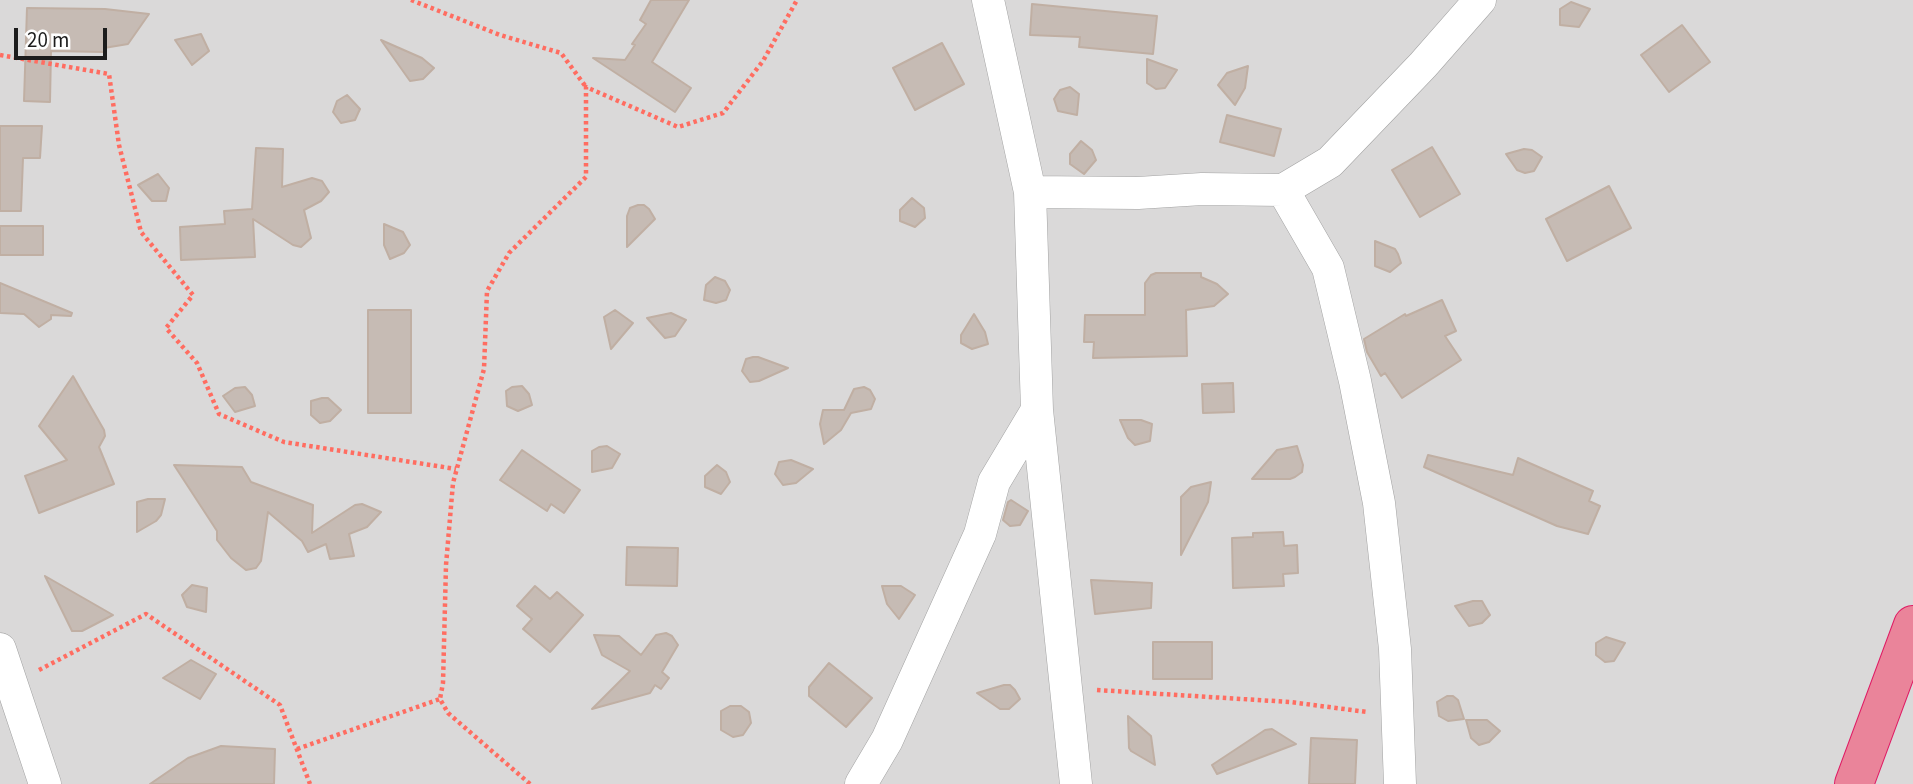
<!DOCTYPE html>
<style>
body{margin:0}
#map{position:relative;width:1913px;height:784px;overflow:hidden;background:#eee9e1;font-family:"Source Sans 3",sans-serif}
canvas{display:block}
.scale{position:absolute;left:14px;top:28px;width:93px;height:32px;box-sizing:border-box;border:4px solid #1c1c1c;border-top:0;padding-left:9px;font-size:21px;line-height:24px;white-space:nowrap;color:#1c1c1c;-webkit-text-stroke:5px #fff;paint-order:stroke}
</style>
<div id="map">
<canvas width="1913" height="784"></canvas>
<div class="scale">20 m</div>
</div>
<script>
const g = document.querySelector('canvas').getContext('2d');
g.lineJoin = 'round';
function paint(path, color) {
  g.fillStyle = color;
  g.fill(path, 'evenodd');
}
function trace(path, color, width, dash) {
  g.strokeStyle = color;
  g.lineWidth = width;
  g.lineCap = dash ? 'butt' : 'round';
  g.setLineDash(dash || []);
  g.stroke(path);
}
paint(new Path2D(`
 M0,0H1913V784H0Z`), '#dad9d9');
const building = new Path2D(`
 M651,0H689L652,62L691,88L675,112L593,58L625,60L635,45L632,44L646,24L640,20Z
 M1571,2L1590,9L1579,27L1560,25V9Z
 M1032,4L1157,16L1153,54L1079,47L1080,37L1030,35Z
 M27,8L105,9L149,14L128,44L104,48V52L51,51L50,102L24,101Z
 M1682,25L1710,62L1669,92L1641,55Z
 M201,34L209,51L192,65L175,40Z
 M381,40L422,58L434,68L423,79L410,81Z
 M942,43L964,84L915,110L893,68Z
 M1147,59L1177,70L1165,88L1156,89L1147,83Z
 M1248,66L1245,88L1235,105L1218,85L1227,73Z
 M1070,87L1079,94L1077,115L1058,111L1054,99L1060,90Z
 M347,95L360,109L355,120L341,123L333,112L337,101Z
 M1227,115L1281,129L1274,156L1220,142Z
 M0,126H42L40,158H23L21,211H0Z
 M1081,141L1092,150L1096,160L1084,174L1070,164V154Z
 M1432,147L1460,194L1420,217L1392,170Z
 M256,148L283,149L282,187L312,178L322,181L329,192L321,201L304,210L311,238L301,247L293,245L253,219L255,257L181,260L180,227L225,224L224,211L252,209Z
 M1524,149L1532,150L1542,157L1534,171L1525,173L1517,170L1506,154Z
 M158,174L169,188L166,201H152L138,185Z
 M1609,186L1631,228L1567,261L1546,219Z
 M912,198L924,208L925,218L915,227L900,221V210Z
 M638,205H644L649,209L655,219L627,247V216L630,208Z
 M384,224L403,232L410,245L404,253L390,259L384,245Z
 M0,226H43V255H0Z
 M1375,241L1395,249L1398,254L1401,263L1390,272L1375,266Z
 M1156,273H1201V277L1217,284L1228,294L1214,306L1186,310L1187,356L1093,358L1094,342H1084L1085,315H1145V283L1151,275Z
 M715,277L725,281L730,290L726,300L716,303L704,300L706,285Z
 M0,283L72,313L71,316L51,315V319L39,327L24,314L0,313Z
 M1442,300L1456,331L1445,336L1461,360L1402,398L1385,373L1381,376L1367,352L1364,339L1405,314L1406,316Z
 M368,310H411V413H368Z
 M615,310L633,323L611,349L604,317Z
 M671,313L686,320L675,336L665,338L647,318Z
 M974,314L985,332L988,344L972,349L961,343V335Z
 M753,357H758L788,368L759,381L750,382L742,371L746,359Z
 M73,376L104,430L105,436L99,447L114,484L39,513L25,476L67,460L39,426Z
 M1233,383L1234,412L1203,413L1202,384Z
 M522,386L529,394L532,405L518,411L507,406L506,391L512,387Z
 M245,387L252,395L255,406L235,412L223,396L235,388Z
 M864,387L870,390L875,399L871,409L851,413L841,430L824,444L820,424L823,410H844L854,389Z
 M322,398H328L341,410L330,421L320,423L311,415V401Z
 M1120,420H1141L1152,424L1150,441L1135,445L1128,438Z
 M607,446L620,454L612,468L592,472V451L599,447Z
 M1297,446L1303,465L1302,472L1295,477L1290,479H1252L1277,450Z
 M522,450L580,490L564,513L551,504L547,511L500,480Z
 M1428,455L1513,475L1518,458L1593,491L1589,501L1600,506L1588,534L1557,526L1424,467Z
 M791,460L813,469L796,483L783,485L775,474L779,462Z
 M174,465L242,467L251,482L313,505L312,533L355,505L362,504L381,512L367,527L349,534L354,556L330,559L326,544L308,552L302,541L268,512L261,561L256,568L246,570L231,558L217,540V531Z
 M717,465L726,472L730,482L721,494L705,487V476Z
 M1211,482L1208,502L1181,555V497L1191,487Z
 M148,499H165L161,515L156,521L137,532V502Z
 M1011,500L1028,511L1020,525L1010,526L1003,520L1008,502Z
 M1283,532L1284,546L1297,545L1298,573L1283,574L1284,586L1233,588L1232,538L1253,537V533Z
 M627,547L678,548L677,586L626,585Z
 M45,576L113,615L82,631H72Z
 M1091,580L1152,583L1151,608L1095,614Z
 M192,585L207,588L206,612L187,607L182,595Z
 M535,586L550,599L557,592L583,615L550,652L523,629L532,619L517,606Z
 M882,586H901L915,595L899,619L887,604Z
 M1473,601H1482L1490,615L1482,623L1469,626L1455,606Z
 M666,633L672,636L678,645L662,672L669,678L661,689L655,685L650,693L592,709L630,671L602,655L594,635L619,636L641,655L656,635Z
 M1606,637L1625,643L1614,661L1605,662L1596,655V643Z
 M1153,642H1212V679H1153Z
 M191,660L216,674L200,699L163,678Z
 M829,663L872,698L846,727L809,696V687Z
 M1004,685H1010L1015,690L1020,699L1009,709H1000L977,693Z
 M1447,696H1453L1458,700L1464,719L1448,721L1439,716L1437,702Z
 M730,706H741L749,712L751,723L743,735L733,737L721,730V711Z
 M1128,716L1151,736L1155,765L1131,751L1129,748Z
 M1466,720H1487L1500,731L1489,742L1479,745L1471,738Z
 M1272,729L1296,744L1217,774L1212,765L1265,730Z
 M1311,738L1357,740L1355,784H1309Z
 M221,746L275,749L274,784H150L188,758Z`);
paint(building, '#c6bbb4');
trace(building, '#c0afa3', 2);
const street = new Path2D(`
 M988,0L1030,192L1037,410L1076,784
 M1283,190L1328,268L1355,381L1379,503L1395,649L1400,784
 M1030,192L1138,193L1202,189L1283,190L1330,162L1423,65L1480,0
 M0,649L45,784
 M861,784L887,740L980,534L994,482L1037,410`);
const highway = new Path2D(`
 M1854,784L1913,625`);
trace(street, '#a3a3a3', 33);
trace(highway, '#df1b64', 40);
trace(new Path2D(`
 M411,0L500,35L561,53L586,87
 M0,55L109,74L119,145L141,232L193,295L166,328L197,363L219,414L284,442L456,469
 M39,670L146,614L280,705L310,784
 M1097,690L1290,702L1367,712
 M297,749L440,699
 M530,784L448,713L440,699L443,683L446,565L453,483L484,369L487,291L509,253L586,177V87L678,127L723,113L763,61L797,0`), '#ff6d61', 4.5, [3.5, 3.5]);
trace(street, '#fff', 32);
trace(highway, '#ea849a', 38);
</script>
